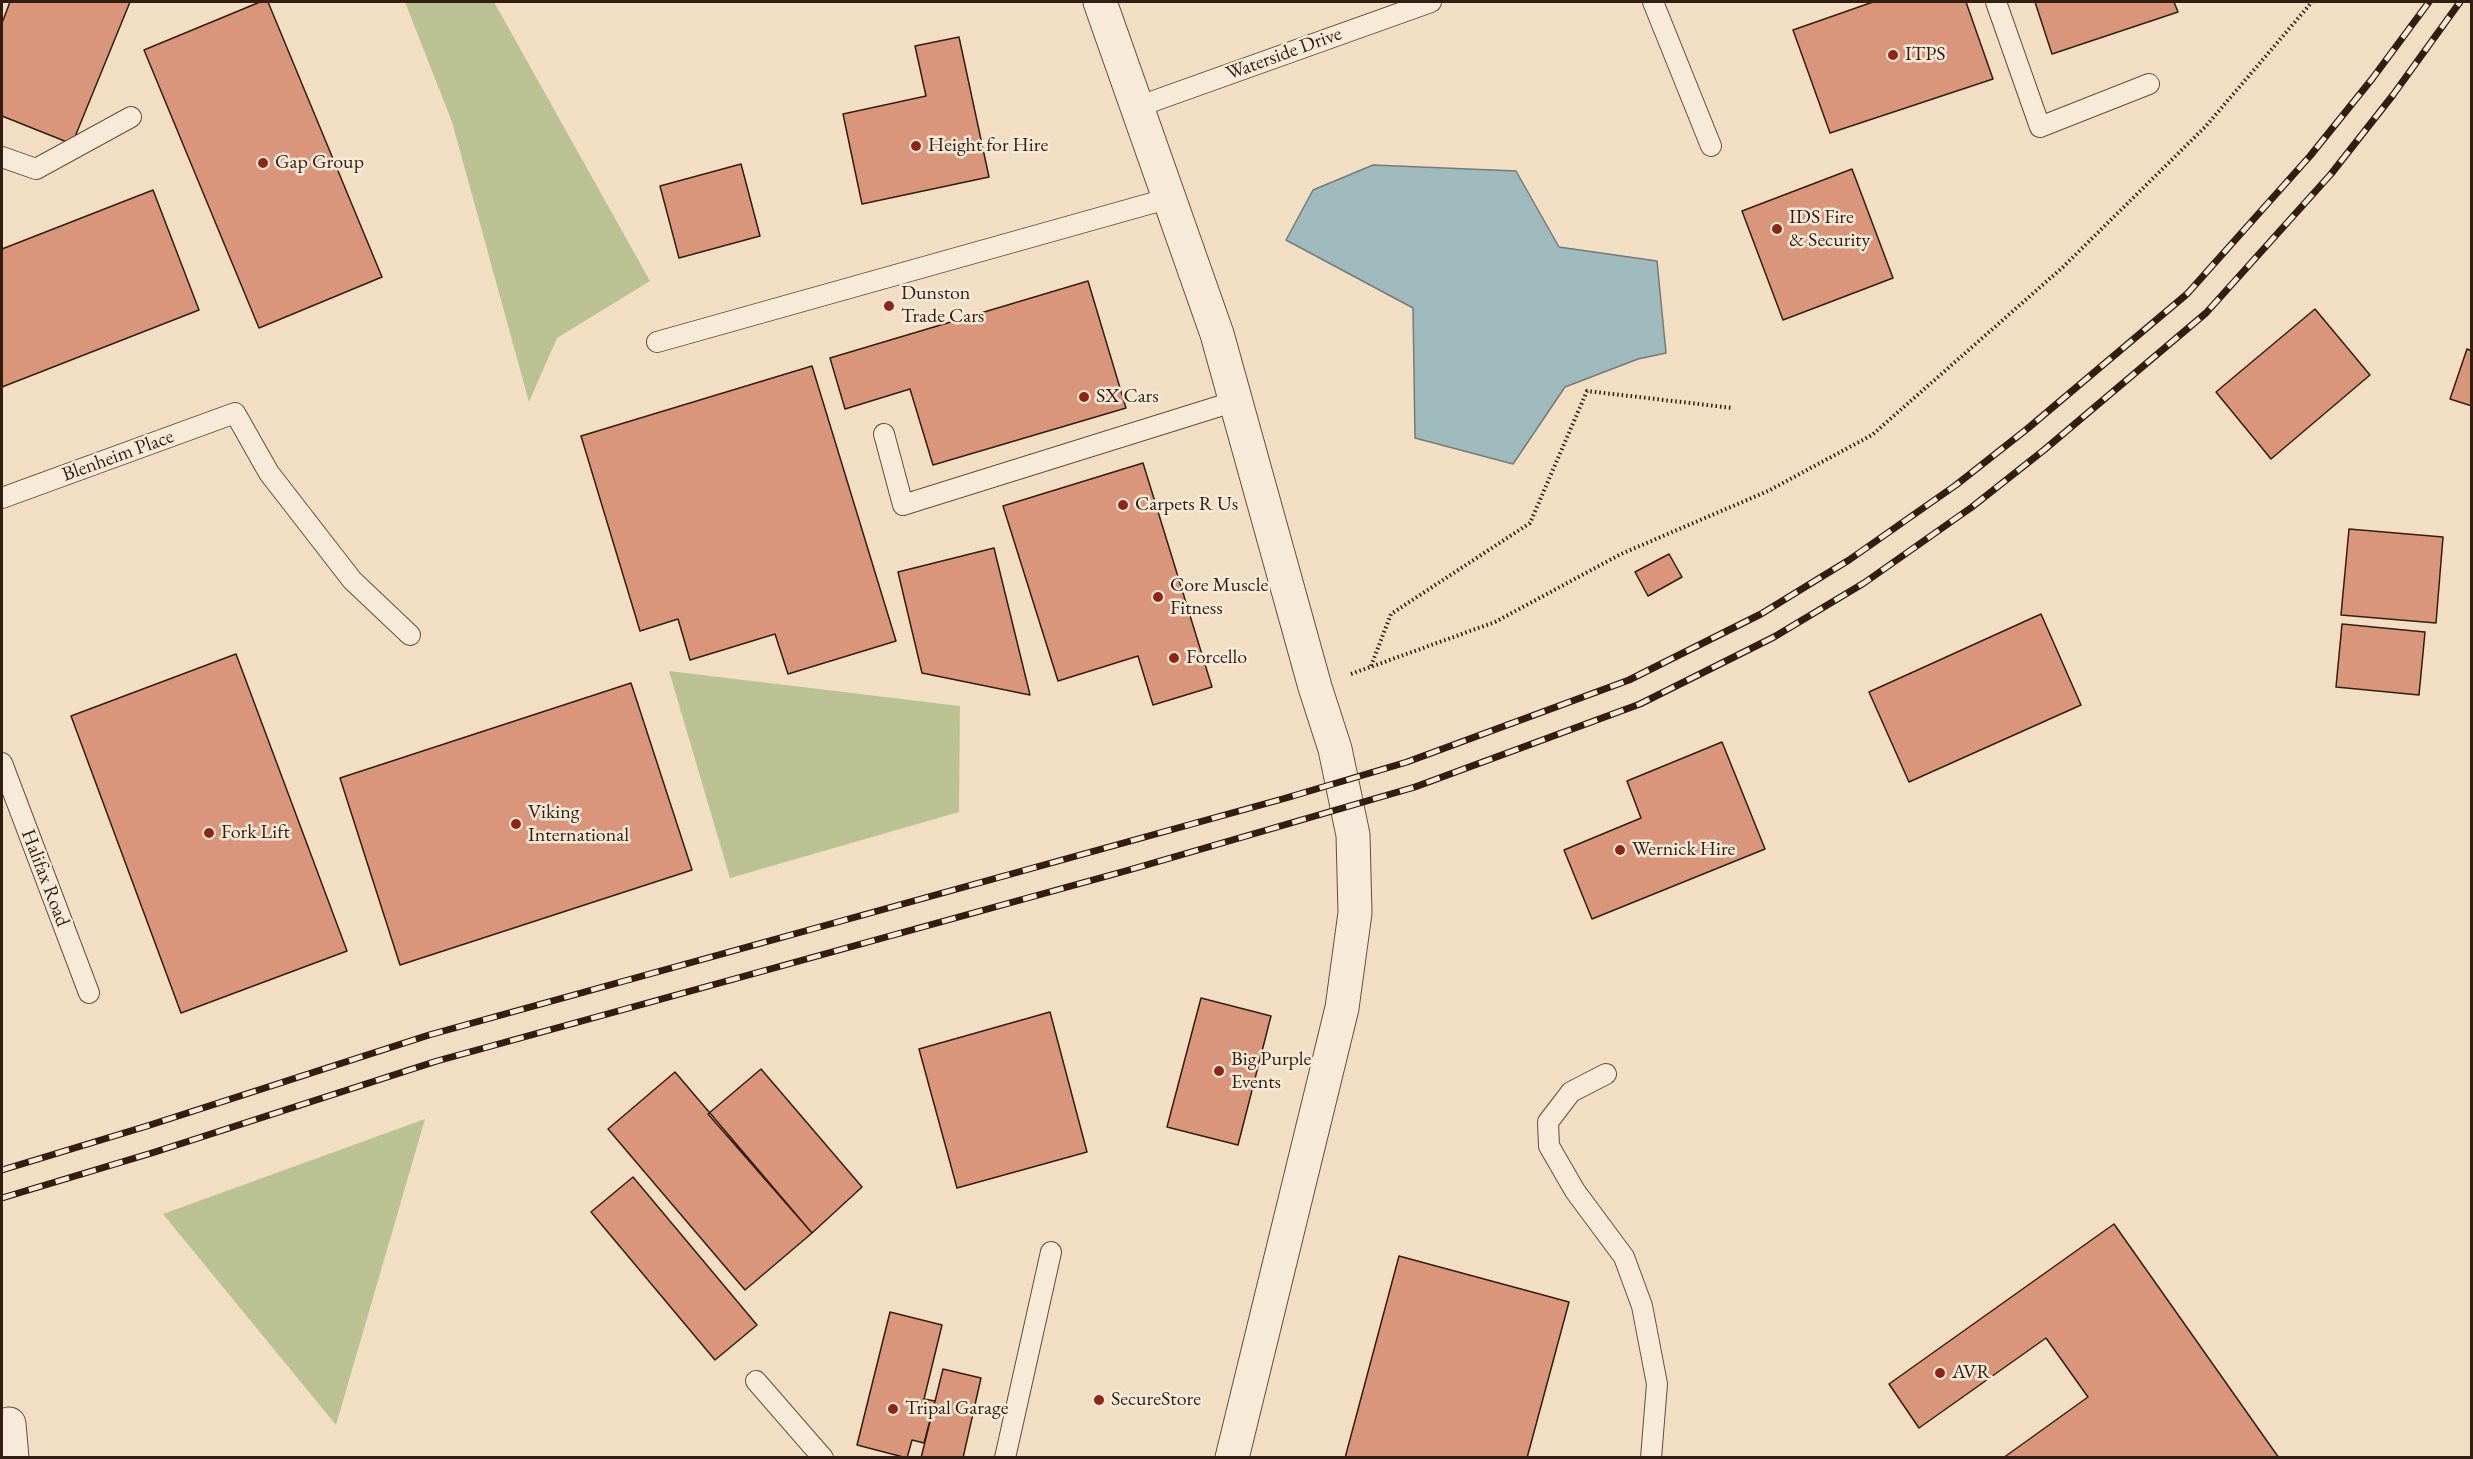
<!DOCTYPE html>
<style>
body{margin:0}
#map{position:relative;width:2473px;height:1459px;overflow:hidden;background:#f2dfc3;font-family:"EB Garamond",serif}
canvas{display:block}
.frame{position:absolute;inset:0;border:3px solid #331d11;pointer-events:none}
</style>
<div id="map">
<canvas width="2473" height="1459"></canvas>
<div class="frame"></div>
</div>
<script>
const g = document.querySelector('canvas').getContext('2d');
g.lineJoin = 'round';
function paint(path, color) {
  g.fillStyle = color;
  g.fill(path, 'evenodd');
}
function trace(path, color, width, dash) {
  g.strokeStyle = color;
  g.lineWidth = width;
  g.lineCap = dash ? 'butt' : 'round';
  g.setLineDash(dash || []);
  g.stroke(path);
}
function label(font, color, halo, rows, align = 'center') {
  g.font = font + ' "EB Garamond",serif';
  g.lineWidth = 5;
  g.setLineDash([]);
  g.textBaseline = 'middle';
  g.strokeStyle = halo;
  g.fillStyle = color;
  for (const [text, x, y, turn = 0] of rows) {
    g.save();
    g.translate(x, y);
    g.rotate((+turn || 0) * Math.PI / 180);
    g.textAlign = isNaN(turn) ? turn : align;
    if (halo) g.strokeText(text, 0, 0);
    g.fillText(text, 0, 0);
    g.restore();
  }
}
paint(new Path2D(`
 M405,2H494L650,281L557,338L529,402L452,122Z
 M669,671L960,706L959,812L730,878Z
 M425,1119L336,1425L163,1214Z`), '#bac294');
const water = new Path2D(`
 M1373,165L1516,171L1559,247L1657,261L1666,353L1638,359L1565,387L1513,464L1415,438L1413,308L1286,240L1313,190Z`);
paint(water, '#9fbabd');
trace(water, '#747b78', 1.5);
const building = new Path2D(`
 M10,2H130L72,144L2,116V23Z
 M260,2H268L382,277L259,328L144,50Z
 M1873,2H1966L1993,79L1830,133L1793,30Z
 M2035,2H2174L2178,12L2052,54Z
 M959,37L989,177L862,204L843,114L926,96L915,46Z
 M741,164L760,236L679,258L660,186Z
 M1852,169L1893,278L1783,320L1742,211Z
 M153,190L199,310L2,387V249Z
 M1088,281L1126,408L933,465L910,389L845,409L830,358Z
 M2315,309L2370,375L2271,459L2216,392Z
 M2467,349L2472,351V406L2450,399Z
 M812,366L896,641L788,674L775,634L690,660L678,619L640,631L581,436Z
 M1143,463L1212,687L1153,705L1138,656L1058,681L1003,506Z
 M2349,529L2443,537L2436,623L2341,615Z
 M994,548L1030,695L922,673L898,572Z
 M1669,554L1682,577L1648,596L1635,572Z
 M2041,614L2081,705L1909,782L1869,692Z
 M2342,624L2425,632L2419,695L2336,687Z
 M236,654L347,951L181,1013L71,716Z
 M631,683L692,870L400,965L340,778Z
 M1722,742L1765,849L1592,919L1564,850L1641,818L1627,781Z
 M1201,998L1271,1016L1238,1145L1167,1127Z
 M1050,1012L1087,1152L957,1188L919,1049Z
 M761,1069L862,1187L812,1233L708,1114Z
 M675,1072L812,1233L745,1290L608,1129Z
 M633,1177L757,1325L715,1360L591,1212Z
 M2114,1224L2279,1458H2003L2088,1397L2046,1338L1919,1428L1889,1384Z
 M1399,1256L1569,1302L1527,1458H1345Z
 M890,1312L942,1325L924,1399L935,1401L924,1443L912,1440L907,1458L857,1445Z
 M943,1369L981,1378L963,1458H921Z`);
paint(building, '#d9967b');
trace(building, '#331d11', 1.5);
const service = new Path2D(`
 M1653,2L1711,146
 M1996,2L2040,127L2149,84
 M1137,107L1431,2
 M2,157L36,169L131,117
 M657,342L1170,198
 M884,434L903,505L1236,401
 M2,498L235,413L269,473L352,580L410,635
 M2,763L89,993
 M1606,1074L1571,1092L1548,1122L1549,1146L1575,1191L1624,1257L1642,1306L1657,1384L1651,1458
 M756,1381L823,1458
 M1005,1458L1051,1252`);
const minor = new Path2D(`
 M9,1424L12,1458`);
const tertiary = new Path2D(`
 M1100,2L1217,334L1315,687L1335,749L1353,835L1355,913L1342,1008L1232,1458`);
trace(service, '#634e3e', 22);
trace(minor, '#634e3e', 35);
trace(tertiary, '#634e3e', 35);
trace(new Path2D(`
 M1371,666L1391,614L1530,523L1587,391L1733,408
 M1351,674L1495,622L1621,554L1768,491L1872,435L2063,267L2206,126L2312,2`), '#331d11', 4, [1.5, 3]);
trace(service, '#f7ead8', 20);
trace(minor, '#f7ead8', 33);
trace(tertiary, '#f7ead8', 33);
const rail = new Path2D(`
 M2,1170L147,1126L429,1035L1286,798L1407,762L1629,680L1761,614L1849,560L1956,485L2027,429L2187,294L2310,156L2372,79L2429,2
 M2,1198L155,1152L437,1061L1129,870L1415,787L1640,704L1774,637L1864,583L1972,507L2044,450L2206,313L2331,174L2393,95L2460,2`);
trace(rail, '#331d11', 7);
trace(rail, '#f7ead8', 4.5, [14]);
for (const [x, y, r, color] of [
 [1893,55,6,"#8f2418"],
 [916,146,6,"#8f2418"],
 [263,163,6,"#8f2418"],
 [1777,229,6,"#8f2418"],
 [889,306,6,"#8f2418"],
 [1084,397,6,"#8f2418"],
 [1123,505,6,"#8f2418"],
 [1158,597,6,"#8f2418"],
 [1174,658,6,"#8f2418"],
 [516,824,6,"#8f2418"],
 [209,833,6,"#8f2418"],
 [1620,850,6,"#8f2418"],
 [1219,1071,6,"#8f2418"],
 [1940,1373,6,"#8f2418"],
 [1099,1400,6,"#8f2418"],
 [893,1409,6,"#8f2418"]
]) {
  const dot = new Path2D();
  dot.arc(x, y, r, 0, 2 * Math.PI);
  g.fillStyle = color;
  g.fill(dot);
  trace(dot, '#f7ead8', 2);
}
label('20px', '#331d11', '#f7ead8', [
 ["Waterside Drive",1284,54,-20],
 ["Blenheim Place",118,456,-20],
 ["Halifax Road",45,878,69]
]);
label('20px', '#331d11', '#f7ead8', [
 ["ITPS",1905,55],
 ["Height for Hire",928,146],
 ["Gap Group",275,163],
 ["IDS Fire",1789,218],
 ["& Security",1789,241],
 ["Dunston",901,294],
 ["Trade Cars",901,317],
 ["SX Cars",1096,397],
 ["Carpets R Us",1135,505],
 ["Core Muscle",1170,586],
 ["Fitness",1170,609],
 ["Forcello",1186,658],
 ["Viking",528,813],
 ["International",528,836],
 ["Fork Lift",221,833],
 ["Wernick Hire",1632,850],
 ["Big Purple",1231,1060],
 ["Events",1231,1083],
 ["AVR",1952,1373],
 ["SecureStore",1111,1400],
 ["Tripal Garage",905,1409]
], 'left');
</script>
